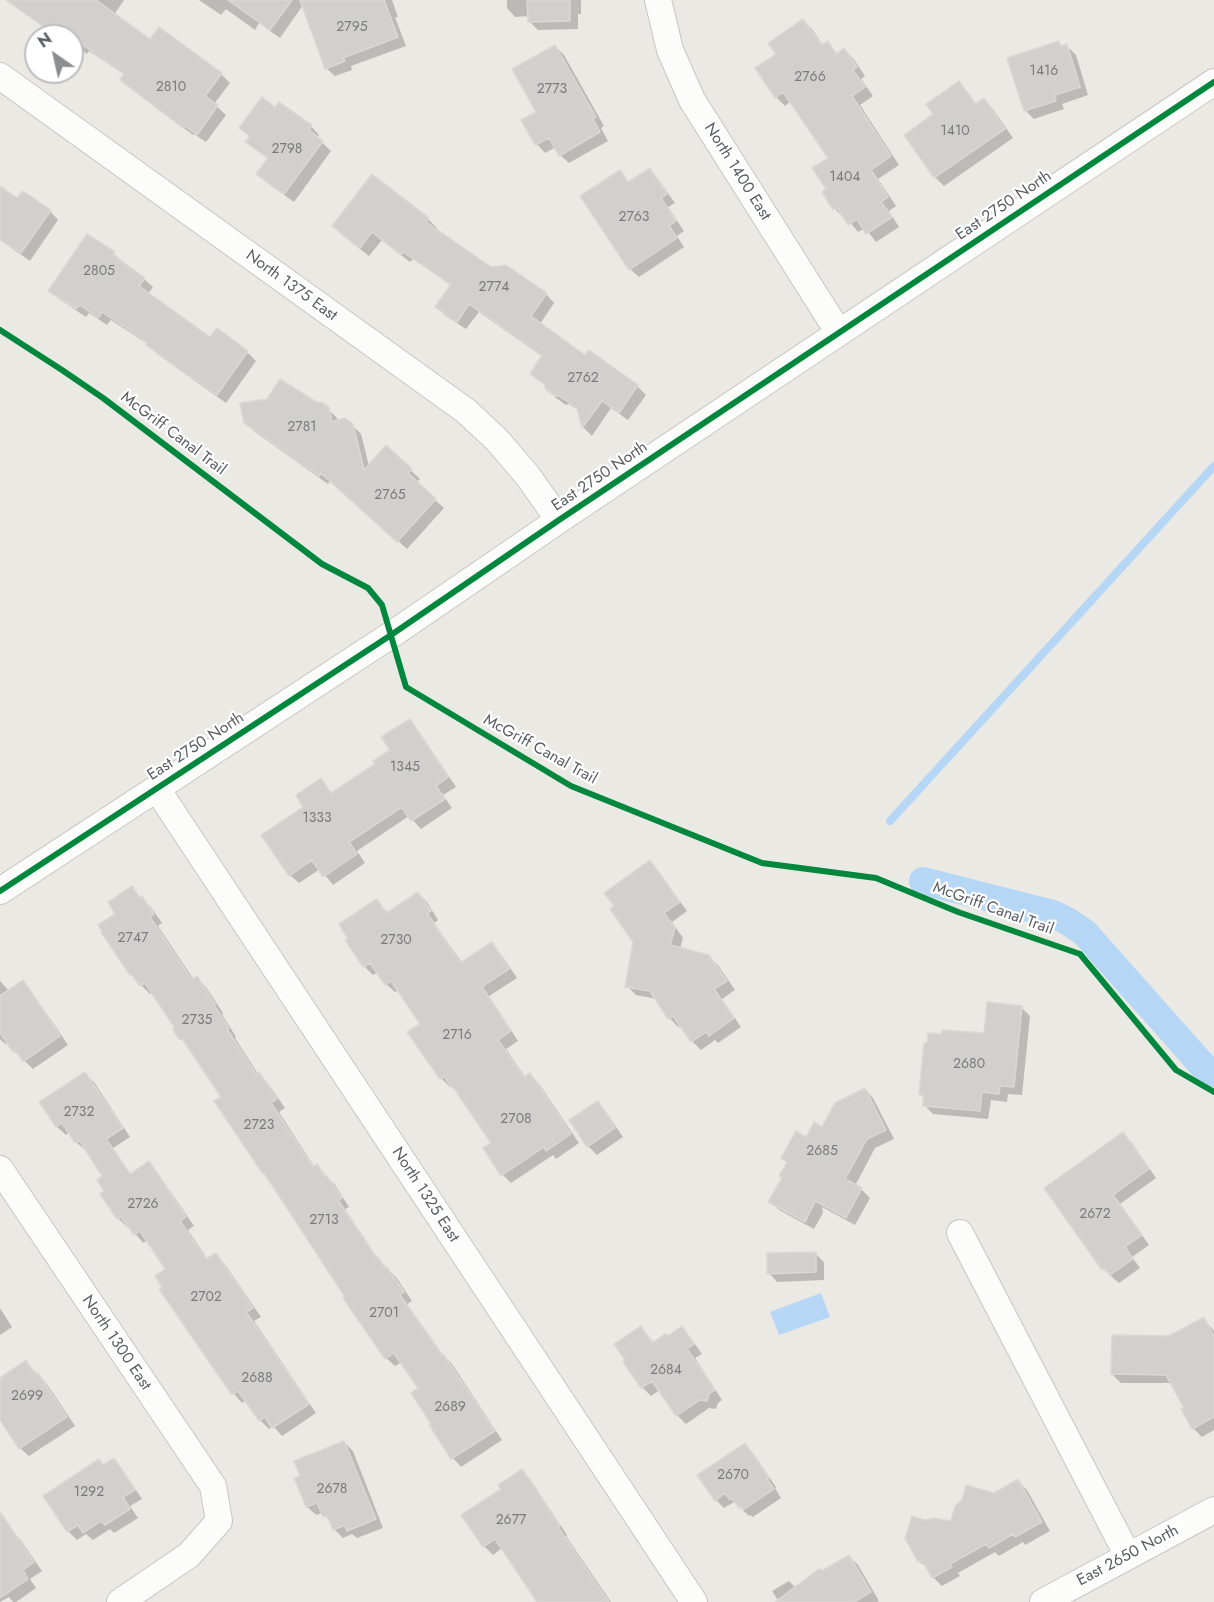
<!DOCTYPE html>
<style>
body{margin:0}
#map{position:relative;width:1214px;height:1602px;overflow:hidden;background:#eae9e4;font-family:Jost,sans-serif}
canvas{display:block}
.north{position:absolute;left:24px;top:24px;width:60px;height:60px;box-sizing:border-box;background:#fff;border:2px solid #bdbec0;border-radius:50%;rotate:326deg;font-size:16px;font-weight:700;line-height:24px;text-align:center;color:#5a5d62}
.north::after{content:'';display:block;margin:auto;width:21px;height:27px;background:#8c8e90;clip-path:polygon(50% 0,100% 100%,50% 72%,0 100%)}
</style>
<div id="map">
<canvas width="1214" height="1602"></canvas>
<div class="north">N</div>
</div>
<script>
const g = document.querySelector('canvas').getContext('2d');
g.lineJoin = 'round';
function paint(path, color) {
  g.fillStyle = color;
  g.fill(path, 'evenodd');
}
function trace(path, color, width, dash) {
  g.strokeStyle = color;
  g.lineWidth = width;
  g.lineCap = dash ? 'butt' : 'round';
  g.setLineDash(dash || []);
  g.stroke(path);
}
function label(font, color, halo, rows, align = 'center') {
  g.font = font + ' Jost,sans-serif';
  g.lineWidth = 4.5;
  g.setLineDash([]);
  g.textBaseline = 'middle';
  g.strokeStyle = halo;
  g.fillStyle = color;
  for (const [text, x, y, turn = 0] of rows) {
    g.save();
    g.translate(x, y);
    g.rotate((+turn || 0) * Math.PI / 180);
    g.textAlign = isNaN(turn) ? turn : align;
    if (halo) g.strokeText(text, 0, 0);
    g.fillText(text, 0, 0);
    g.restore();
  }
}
paint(new Path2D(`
 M821,1293L830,1317L779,1335L770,1312Z`), '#b6d6f6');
paint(new Path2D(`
 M7,0H124L114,15L151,41L160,29L221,74L230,83L214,104L226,115L206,142L194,134L193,135L130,88L122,80L125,75L89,51L87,54L72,43V36H55Z
 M199,0H392L398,17H395L406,46L351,66L352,70L335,76L326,68L303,5L280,38L259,23L255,30L226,9L221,15Z
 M507,0H581V14H578V29L538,30L529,21V16L515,17L507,8Z
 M803,21L812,29L823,46L827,43L838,54L844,50L853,58L865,76L861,79L873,96L860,105L899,165L878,179L896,206L889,211L899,227L876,242L865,228L858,232L845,216L843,217L835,209L828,190L830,158L791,101L785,106L776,97L757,69L778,54Z
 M1059,43L1063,47L1067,46L1076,55L1088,95L1062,104L1064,109L1034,119L1025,110Z
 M555,46L564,55L604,126L601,128L608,141L569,163L560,155L556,147L545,153L537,144L523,121L538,113Z
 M958,83L967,91L977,105L984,100L993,109L1013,138L944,186L935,177V115Z
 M276,109L311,126L319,135L317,138L331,151L294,202L266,182L258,173L268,159L247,141L250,137L241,128Z
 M649,170L658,179L675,203L668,207L684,231L677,236L684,247L639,277L630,269L619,172L630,183Z
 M0,188L18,200L50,211L58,220L30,261L0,240Z
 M428,219L437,228L435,230L491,269L546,294L554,303L540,324L586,357L589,352L637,386L646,395L628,420L611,408L592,436L584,428L580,411L569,404L566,405L556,398L547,389V387L532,374L543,357L479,312L466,329L446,316L437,307L452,286L413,259L410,262L382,240L369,256L342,235L334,226Z
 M88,236L114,254L123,262L144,279L153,287L148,294L211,339L247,352L256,361L226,403L156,353L148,344L111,320L107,325L89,313L86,317L59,299L50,290Z
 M318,405L328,409L337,418L338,422L352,425L361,434L369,466L386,447L420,479L416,483L444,508L407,549L331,480L328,484L255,432L245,423Z
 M409,721L418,730L456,787L443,795L452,808L421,829L409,816L357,851L365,863L333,885L320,869L299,883L290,875L305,807L321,780L333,794L377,764L392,750Z
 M650,862L658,871L687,911L672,922L683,938L680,949L708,956L718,965L735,990L722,999L741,1027L718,1043L715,1040L701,1050L692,1041L681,1025L678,1027L670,1018L657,999L636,995L627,986Z
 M131,888L150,906L162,923L158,926L194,980L197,978L206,987L223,1013L222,1014L236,1037L235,1038L258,1074H259L267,1082L285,1108L279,1112L315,1168L317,1166L335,1185L349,1207L345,1209L378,1259L396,1277L412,1301L407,1304L443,1355L452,1364L502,1440L461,1467L453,1458L431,1426L433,1424L420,1389L402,1362L395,1366L386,1358L223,1097L190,1048L181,1038L175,1027L153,992L150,994L141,985L118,914Z
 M418,893L427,902L438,920L434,923L462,963L492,944L500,953L517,978L489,996L518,1041L506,1049L526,1078L530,1075L539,1084L579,1143L556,1159L553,1155L511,1183L503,1175L493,1143L460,1095L452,1085L450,1087L441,1078L422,1024L399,990L395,992L386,984L378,972L373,975L364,966L347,941L377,901L388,913Z
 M0,981L9,991L23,982L31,991L68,1045L33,1069L14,1051L8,1042L5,1044L0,1039Z
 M1021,1007L1030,1016L1022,1095L1008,1094L1007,1102L991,1100L988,1119L933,1114L925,1106V1099L920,1094L985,1035Z
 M85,1074L94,1082L130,1137L113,1148L131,1175L148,1163L157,1172L194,1226L188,1230L208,1260L216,1254L224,1263L261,1317L254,1321L316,1413L282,1436L273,1426L269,1429L260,1420L247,1400L242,1403L234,1394L161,1289L164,1287L167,1269L148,1240L143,1243L129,1226L127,1227L118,1218L106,1191L104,1177L87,1149L85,1150L76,1142L70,1132L66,1135L57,1127L41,1103Z
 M865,1089L873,1098L894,1139L875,1148L855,1186L861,1189L870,1198L855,1225L822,1207L823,1213L814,1229L779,1210L770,1202L783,1178L788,1163L783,1158L807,1139L823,1129Z
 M597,1103L606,1112L623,1137L597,1155L588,1146Z
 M1123,1134L1132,1143L1156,1178L1120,1204L1149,1245L1132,1257L1140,1268L1119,1283L1103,1269L1046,1188Z
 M815,1253L824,1262V1280L777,1282L769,1273Z
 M0,1308L12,1327L0,1335Z
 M1204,1319L1214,1331V1430L1202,1437L1193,1428L1186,1409L1172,1383H1121L1112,1374Z
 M641,1328L654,1343L669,1337L682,1328L690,1337L702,1354L695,1358L722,1400L718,1403L716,1409L709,1408L686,1424L677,1415L660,1390L651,1396L642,1387Z
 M26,1362L47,1384L75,1426L29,1456L20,1448L0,1418V1379Z
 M344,1442L353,1451L383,1528L357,1538L352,1534L343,1538L334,1529L332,1524L323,1513L316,1515L307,1507Z
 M745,1445L753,1453L776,1487L775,1488L781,1498L753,1517L750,1515L749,1516L734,1502L724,1508L716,1500Z
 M114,1460L122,1469L142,1499L130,1506L138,1518L114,1533L110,1529L93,1540L86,1534L77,1540L68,1531L99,1461L105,1466Z
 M522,1471L530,1479L567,1535L566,1536L611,1602H539L502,1548L493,1555L484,1546L503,1489Z
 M1018,1481L1027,1490L1050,1531L1025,1545L1023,1542L999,1556L995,1552L958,1573L960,1576L942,1586L933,1577L929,1569L919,1561L925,1521L952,1523L994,1494Z
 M11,1531L20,1539L42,1571L30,1579L36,1588L16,1602H13L9,1597L0,1602V1537Z
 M849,1556L858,1565L879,1601L877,1602H779L772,1591L789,1581L796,1588Z`), '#0003');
trace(new Path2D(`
 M890,821L1214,466`), '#b6d6f6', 8);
trace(new Path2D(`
 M923,881L1053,914L1069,922L1085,933L1203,1066L1214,1073`), '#b6d6f6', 28);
const building = new Path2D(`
 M6,0H96L150,39L159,27L222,73L205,96L218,105L197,135L185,126L183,128L120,80L124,74L80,43L78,46L72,42V36H63L56,31L54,34Z
 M228,0H292L270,30Z
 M300,0H384L398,37L343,58L345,61L325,69Z
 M527,0H570V21L528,22Z
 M803,19L821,45L828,41L836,54L844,48L857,67L853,70L865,87L852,96L891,156L871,170L888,197L881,202L892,217L866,234L857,219L848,225L837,207L833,210L822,192L826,189L812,168L828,158L783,92L775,98L755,68L776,54L768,43Z
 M1059,41L1061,46L1067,44L1080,87L1055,95L1056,101L1024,111L1007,58Z
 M555,45L596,117L593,119L600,132L559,156L549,138L535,145L521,120L536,112L512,69Z
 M959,81L975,104L984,98L1005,129L934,178L904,135L933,114L926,104Z
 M262,97L275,107L279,102L312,125L309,130L323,141L284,194L256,174L268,158L245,142L250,136L239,128Z
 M650,168L667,194L661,198L676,221L669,226L677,238L629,270L580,196L620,170L628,182Z
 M372,174L429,218L426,222L491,267L506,265L547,293L531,316L585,355L589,350L638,385L619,413L602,401L582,428L577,408L559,396H556L546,390L544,384L530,374L542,355L469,304L457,322L435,307L451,284L403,252L401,255L372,232L360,248L332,226Z
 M0,186L17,198L23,191L51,210L21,253L0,239Z
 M87,234L115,252L113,255L145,278L139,286L210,337L217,328L248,351L217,395L146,345L147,342L102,312L98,318L80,305L76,309L48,291Z
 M280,379L318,403L321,402L329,407L332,422L345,418L353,424L364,470L386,445L412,469L408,473L436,499L397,542L321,473L319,476L244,423L240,403L267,399Z
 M410,719L448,777L436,786L445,799L411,821L402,807L349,842L357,854L323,877L312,860L289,876L261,835L303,807L296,795L321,778L331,793L375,764L373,761L390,750L381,737Z
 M650,860L680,902L664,913L675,928L670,945L709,955L727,981L714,989L734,1018L709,1036L706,1032L691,1042L673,1016L668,1019L650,991L625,987L633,942L610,909L614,906L604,893Z
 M132,886L139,897L142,896L154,914L150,917L192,980L197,976L215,1004L214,1005L229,1028L227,1029L256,1074L259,1072L277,1099L271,1103L313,1167L317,1164L325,1176L326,1175L342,1198L338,1200L376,1258L378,1257L385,1268L387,1267L404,1292L400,1295L442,1355L443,1354L495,1431L451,1459L429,1425L431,1424L411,1393L418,1388L394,1353L385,1359L343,1298L345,1297L264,1173L263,1174L214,1101L221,1097L183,1040L179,1039L173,1030L174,1027L145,983L140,986L132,975H130L101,932L102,931L98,925L115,914L108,902Z
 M418,892L431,911L427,913L460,963L492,942L509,969L482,987L511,1031L498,1040L524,1077L530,1073L571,1134L546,1151L544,1147L501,1176L483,1148L491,1143L453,1087L452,1088L444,1076L440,1079L407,1032L420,1024L391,981L385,985L370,963L363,967L345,940L348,939L339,924L377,899L386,913Z
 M23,980L60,1036L23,1062L16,1050L13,1052L0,1033V996Z
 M987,1002L1022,1006L1014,1087L1000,1086L999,1094L982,1092L980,1111L923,1106L924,1095L919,1094L924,1043H927L928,1033L941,1034L942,1030L984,1033Z
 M85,1072L123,1128L106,1139L130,1174L149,1161L186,1217L180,1221L206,1259L216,1253L253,1308L246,1312L309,1404L272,1428L265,1417L259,1421L238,1391L232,1395L159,1289L162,1287L155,1276L165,1269L140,1231L134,1235L121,1217L117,1219L100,1194L104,1191L97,1180L102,1176L79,1140L75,1143L62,1123L56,1127L39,1102Z
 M865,1088L886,1130L867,1139L845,1179L862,1188L846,1218L814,1200V1204L805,1222L768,1202L782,1178L779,1176L787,1162L781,1158L796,1131L806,1137L814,1122L822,1127L835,1103Z
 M598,1101L615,1128L587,1147L569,1120Z
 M1123,1132L1149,1169L1113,1195L1142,1235L1125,1247L1133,1259L1110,1275L1104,1268L1102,1270L1044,1188Z
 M816,1252V1272L767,1274V1253Z
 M1204,1317L1214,1336V1417L1192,1429L1181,1409L1184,1408L1166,1375L1111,1374L1112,1335L1169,1336Z
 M641,1326L652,1343L665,1334L669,1335L682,1326L694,1344L687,1349L715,1390L709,1394L707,1401L700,1400L676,1416L652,1381L641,1388L623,1362L625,1360L614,1344Z
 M26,1360L36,1375L38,1373L67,1417L19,1449L0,1420V1378Z
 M344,1441L376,1519L347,1531L345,1525L333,1530L327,1515L323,1517L317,1503L306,1507L294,1478L300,1476L294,1461Z
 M745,1443L769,1478L767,1479L774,1489L743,1510L741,1507L739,1508L732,1498L730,1500L725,1493L715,1501L697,1475Z
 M114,1458L135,1490L123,1497L130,1509L105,1525L101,1521L83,1533L78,1525L67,1532L43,1496L99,1459L103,1465Z
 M522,1469L560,1526L558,1527L609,1602H537L495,1539L483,1547L461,1515L501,1489L498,1485Z
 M1018,1479L1042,1522L1015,1537L1013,1534L989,1548L986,1544L950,1564L952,1567L932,1578L922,1560L918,1562L905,1538L912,1516L925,1520L934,1518L951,1521L955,1506L962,1500L966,1485L994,1493Z
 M0,1512L34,1562L23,1570L28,1579L0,1598Z
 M849,1555L871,1592L854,1602H775L819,1569L823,1570Z`);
paint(building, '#d1d0cd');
trace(building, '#d9d8d4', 1.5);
const minor = new Path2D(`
 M658,0L670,50L692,100L839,333
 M0,76L466,411L497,440L527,475L559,520
 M157,789L694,1602
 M0,891L391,635L559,520L1214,82
 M0,1169L213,1486L219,1521L189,1555L120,1602
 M960,1233L1128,1556
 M1043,1602L1214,1510`);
trace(minor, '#c6c6c5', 28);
trace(minor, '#fcfcfb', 26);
trace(new Path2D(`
 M0,330L62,370L103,398L322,564L368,588L382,605L406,687L571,786L762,863L876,878L958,912L1080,954L1176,1070L1214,1092
 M0,891L391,635L559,520L1214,82`), '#00873e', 6);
label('14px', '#797b7e', null, [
 ["2795",352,28],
 ["1416",1044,72],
 ["2766",810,78],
 ["2810",171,88],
 ["2773",552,90],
 ["1410",955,132],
 ["2798",287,150],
 ["1404",845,178],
 ["2763",634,218],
 ["2805",99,272],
 ["2774",494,288],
 ["2762",583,379],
 ["2781",302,428],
 ["2765",390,496],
 ["1345",405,768],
 ["1333",317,819],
 ["2747",133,939],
 ["2730",396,941],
 ["2735",197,1021],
 ["2716",457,1036],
 ["2680",969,1065],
 ["2732",79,1113],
 ["2708",516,1120],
 ["2723",259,1126],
 ["2685",822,1152],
 ["2726",143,1205],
 ["2672",1095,1215],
 ["2713",324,1221],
 ["2702",206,1298],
 ["2701",384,1314],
 ["2684",666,1371],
 ["2688",257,1379],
 ["2699",27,1397],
 ["2689",450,1408],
 ["2670",733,1476],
 ["2678",332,1490],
 ["1292",89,1493],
 ["2677",511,1521]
]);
label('16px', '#5a5d62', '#fff', [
 ["North 1400 East",737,172,58],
 ["East 2750 North",1004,206,-34],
 ["North 1375 East",291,286,36],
 ["McGriff Canal Trail",173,434,37],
 ["East 2750 North",600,477,-34],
 ["East 2750 North",196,747,-33],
 ["McGriff Canal Trail",540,750,29],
 ["McGriff Canal Trail",993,909,20],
 ["North 1325 East",425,1195,57],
 ["North 1300 East",116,1343,56],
 ["East 2650 North",1128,1556,-28]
]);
</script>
